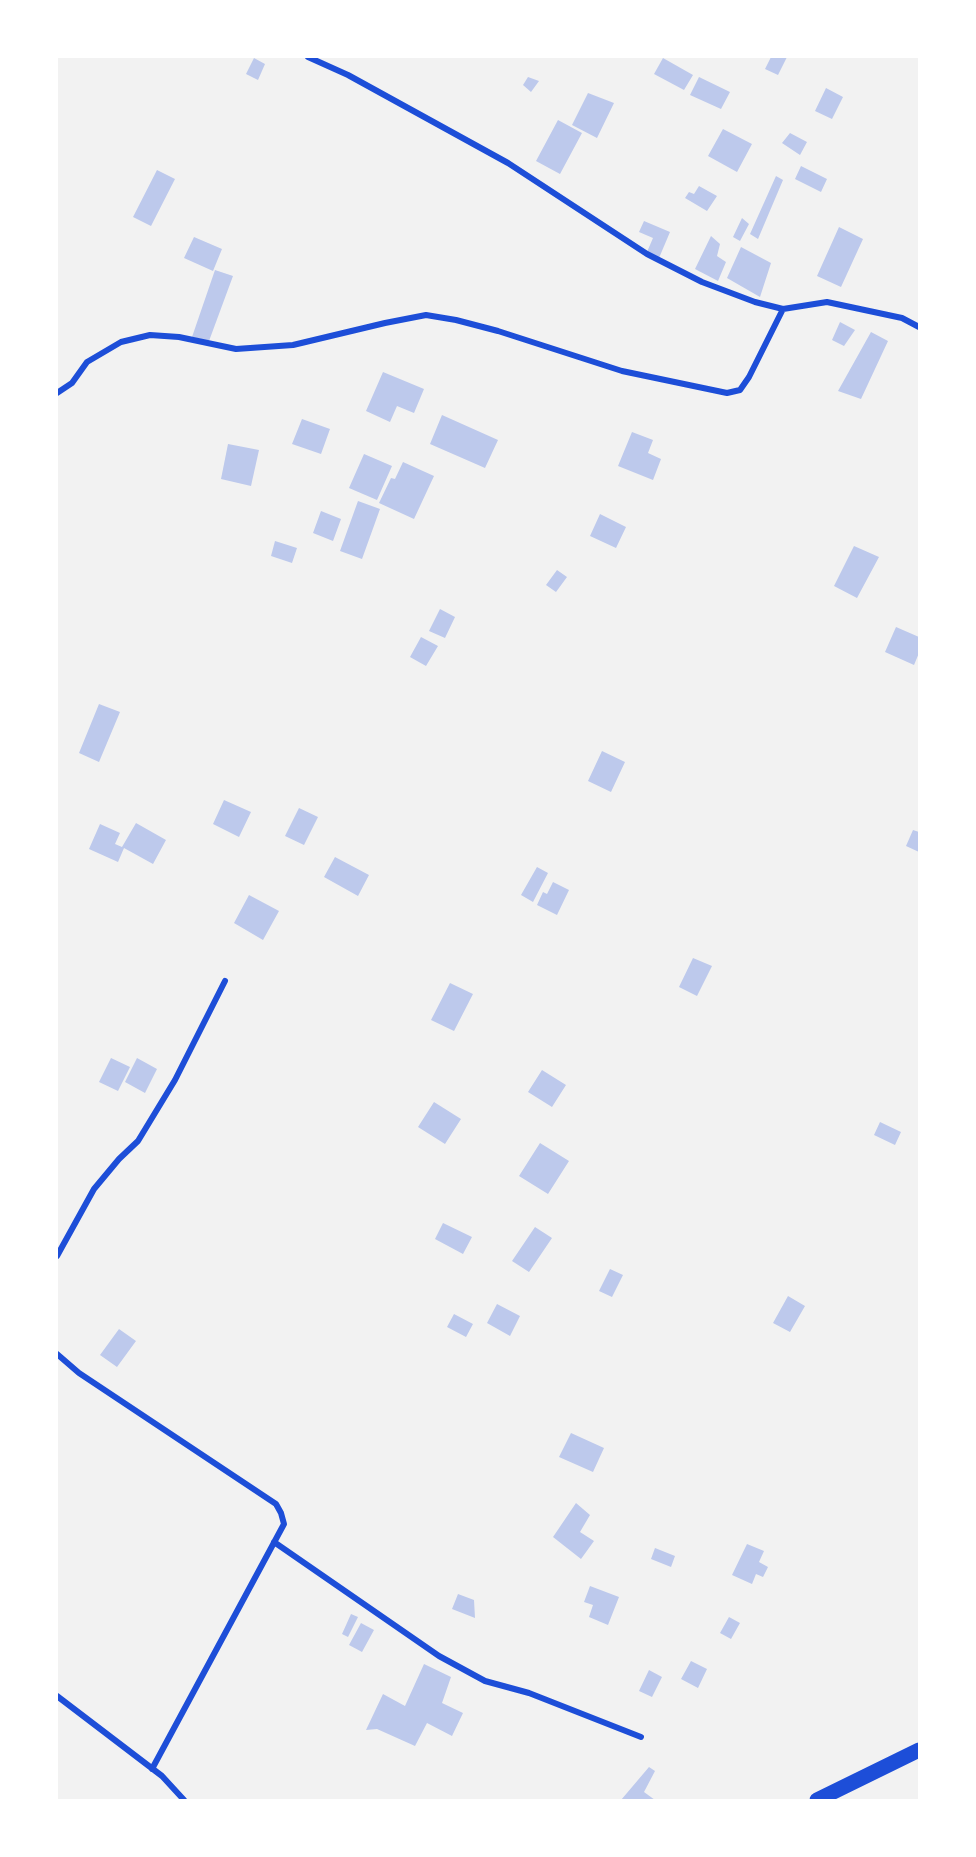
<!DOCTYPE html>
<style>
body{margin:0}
#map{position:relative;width:976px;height:1857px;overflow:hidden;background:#f2f2f2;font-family:"Noto Sans",sans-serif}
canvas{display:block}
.frame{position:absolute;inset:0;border:58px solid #fff;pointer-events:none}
</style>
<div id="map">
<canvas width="976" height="1857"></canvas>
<div class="frame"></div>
</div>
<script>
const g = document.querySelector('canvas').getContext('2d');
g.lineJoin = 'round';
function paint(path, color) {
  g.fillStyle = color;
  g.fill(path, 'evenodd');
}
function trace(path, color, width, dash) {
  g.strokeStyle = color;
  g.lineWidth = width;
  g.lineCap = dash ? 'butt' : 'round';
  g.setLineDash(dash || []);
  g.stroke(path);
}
paint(new Path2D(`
 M771,57H787L778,75L765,69Z
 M254,58L265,64L258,80L246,74Z
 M663,58L693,75L684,90L654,74Z
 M528,77L539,81L531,92L523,85Z
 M699,77L730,92L721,109L690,95Z
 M826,88L843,97L832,119L815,111Z
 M588,93L614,103L597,138L572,125Z
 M558,120L582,133L560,174L536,161Z
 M723,129L752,144L737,172L708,156Z
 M790,133L807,142L800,155L782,143Z
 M801,166L827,179L821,192L795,179Z
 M157,170L175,179L151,226L133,217Z
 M776,176L783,180L758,239L750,234Z
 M699,186L717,196L707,211L685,198L689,192L694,194Z
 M742,218L749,224L740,241L733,237Z
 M644,221L670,232L659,258L647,252L653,238L639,232Z
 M839,227L863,239L841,287L817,276Z
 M711,236L720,244L717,256L726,262L718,281L695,269Z
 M194,237L222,249L213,271L184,258Z
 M741,247L771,263L760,297L727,278Z
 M215,270L233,276L209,341L192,337Z
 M840,322L855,330L844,346L832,340Z
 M871,332L888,341L861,399L838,391Z
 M383,372L424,389L414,413L397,406L390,422L366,411Z
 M442,415L498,440L485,468L430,444Z
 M302,419L330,429L321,454L292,444Z
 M632,432L653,440L648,453L661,459L653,480L618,466Z
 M228,444L259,450L251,486L221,479Z
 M364,454L392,466L377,500L349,488Z
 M403,462L434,476L414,519L379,503L391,478L395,479Z
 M358,501L380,509L362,559L340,551Z
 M321,511L341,519L333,541L313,533Z
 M600,514L626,527L616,548L590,536Z
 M275,541L297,548L292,563L271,556Z
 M854,546L879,557L857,598L834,586Z
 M557,570L567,577L556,592L546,585Z
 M440,609L455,617L445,638L429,631Z
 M896,627L919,637V653L914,665L885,652Z
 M421,637L438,646L426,666L410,657Z
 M99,704L120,712L99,762L79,753Z
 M602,751L625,762L611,792L588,781Z
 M224,800L251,812L239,837L213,824Z
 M299,808L318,817L304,845L285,836Z
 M136,823L166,840L153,864L124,848L118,862L89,849L100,824L120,833L115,844L122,847Z
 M913,830L919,832V852L906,846Z
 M335,857L369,875L358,896L324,877Z
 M537,867L548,873L533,902L521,895Z
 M553,882L569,890L557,915L537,905L543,892L547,894Z
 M249,895L279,911L263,940L234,923Z
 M693,958L712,966L697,996L679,987Z
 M450,983L473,994L454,1031L431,1020Z
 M111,1058L130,1067L118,1091L99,1082Z
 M137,1058L157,1069L145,1093L125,1082Z
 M542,1070L566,1085L552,1107L528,1092Z
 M434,1102L461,1119L445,1144L418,1127Z
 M880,1122L901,1132L895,1145L874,1135Z
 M540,1143L569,1161L548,1194L519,1176Z
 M443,1223L472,1237L463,1254L435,1239Z
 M535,1227L552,1238L529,1272L512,1261Z
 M610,1269L623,1275L612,1297L599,1291Z
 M788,1296L805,1306L790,1332L773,1323Z
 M497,1304L520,1316L510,1336L487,1323Z
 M454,1314L473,1324L466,1337L447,1327Z
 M119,1329L136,1341L117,1367L100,1355Z
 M571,1433L604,1448L593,1472L559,1457Z
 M576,1503L590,1515L580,1532L594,1541L581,1559L553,1537Z
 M747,1544L764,1551L759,1562L768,1567L763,1577L756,1574L752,1584L732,1575Z
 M655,1548L675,1556L671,1567L651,1559Z
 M590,1586L619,1597L608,1625L589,1617L593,1605L584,1602Z
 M458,1594L474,1600L475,1618L452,1609Z
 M351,1614L358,1617L348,1637L342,1634Z
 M729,1617L740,1623L731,1639L720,1633Z
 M361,1623L374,1630L362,1652L349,1645Z
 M691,1661L707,1669L698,1688L681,1679Z
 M424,1664L451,1677L442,1703L463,1713L452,1736L427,1723L415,1746L377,1729L366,1730L383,1694L405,1706Z
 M649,1670L662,1677L652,1697L639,1691Z
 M649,1767L655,1771L644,1792L655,1800H621Z`), '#bdc9ec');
trace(new Path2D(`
 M308,57L348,75L508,163L647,254L702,282L755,302L783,309L827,302L902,318L919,327
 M57,393L72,383L87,362L121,342L150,335L179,337L236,349L293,345L385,323L426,315L456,320L498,331L622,371L727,393L740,390L749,377L783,309
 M57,1256L94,1189L119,1159L138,1141L175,1080L225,981
 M57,1354L79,1373L276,1504L281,1513L284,1524L152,1769
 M274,1542L439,1656L485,1681L529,1693L641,1737
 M57,1696L162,1776L184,1800`), '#1d4ed8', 6);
trace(new Path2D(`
 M817,1800L919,1750`), '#1d4ed8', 15);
</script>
